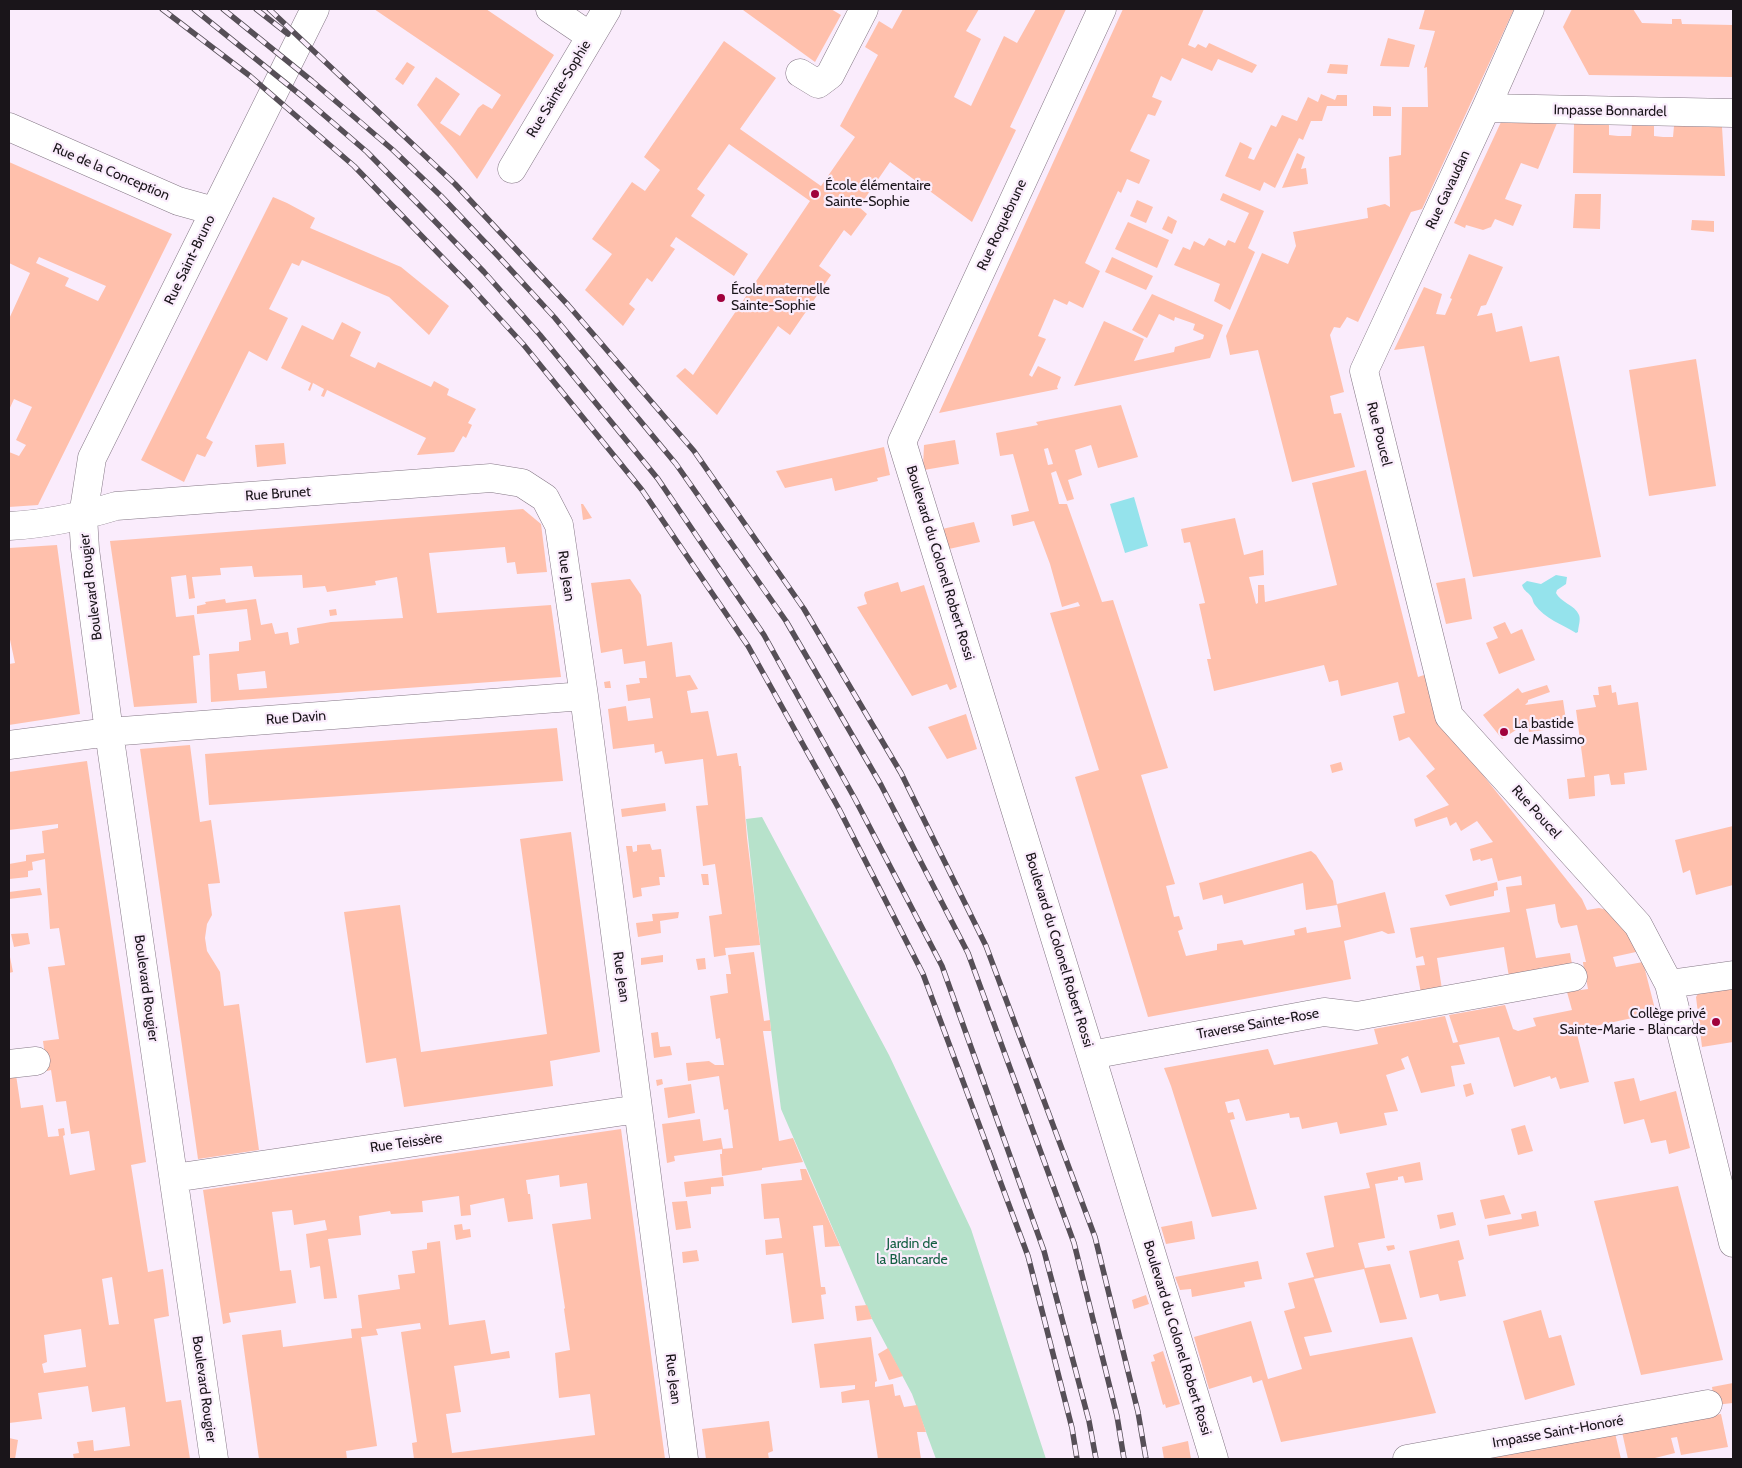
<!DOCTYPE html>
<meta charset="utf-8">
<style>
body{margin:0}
#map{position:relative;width:1742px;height:1468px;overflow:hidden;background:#faecfc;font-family:Cabin,sans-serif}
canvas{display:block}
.frame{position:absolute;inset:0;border:10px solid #1a151a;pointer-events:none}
</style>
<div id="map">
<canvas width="1742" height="1468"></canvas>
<div class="frame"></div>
</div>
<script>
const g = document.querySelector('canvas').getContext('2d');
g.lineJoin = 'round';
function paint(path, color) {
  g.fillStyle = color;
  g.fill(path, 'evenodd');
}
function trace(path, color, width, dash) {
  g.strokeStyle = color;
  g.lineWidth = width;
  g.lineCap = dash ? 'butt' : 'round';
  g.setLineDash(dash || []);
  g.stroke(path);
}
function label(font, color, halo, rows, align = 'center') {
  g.font = font + ' Cabin,sans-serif';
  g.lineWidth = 4.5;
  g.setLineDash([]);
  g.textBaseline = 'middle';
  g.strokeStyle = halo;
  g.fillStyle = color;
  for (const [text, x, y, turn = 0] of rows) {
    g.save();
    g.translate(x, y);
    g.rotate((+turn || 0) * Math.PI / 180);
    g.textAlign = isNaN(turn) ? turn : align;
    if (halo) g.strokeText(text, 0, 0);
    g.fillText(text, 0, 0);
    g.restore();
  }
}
paint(new Path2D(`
 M762,817L889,1055L971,1229L1046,1459H936L912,1394L872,1319L781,1109L756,910L746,819Z`), '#b7e2cb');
paint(new Path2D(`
 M1134,497L1148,546L1125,553L1110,504Z
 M1556,575L1567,577L1566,584L1557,590L1556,593C1560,602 1575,605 1579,615C1581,620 1578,627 1578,632L1576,633C1563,625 1544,618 1535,605C1533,603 1533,600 1532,598C1529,592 1524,592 1522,585L1527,581L1541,584Z`), '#95e3ec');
paint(new Path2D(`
 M374,9H486L554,55L477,179L453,148L417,105L436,77L446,84L460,94L440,123L460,136L478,108L483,104L492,109L501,95Z
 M744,9H831L841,15L815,62L743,10Z
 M903,9H979L966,31L981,39L954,97L971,106L1004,36L1017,43L1036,9H1066L1010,127L1016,130L972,222L890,162L859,207L867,214L851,236L844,230L819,266L831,275L790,335L778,326L717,415L676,376L685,368L693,375L810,201L729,144L697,189L705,195L691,216L748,254L734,276L676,237L670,246L675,249L652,282L647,278L629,304L635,309L623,326L585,290L612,254L592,239L632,182L645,191L660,170L644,157L724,41L776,78L740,129L821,186L855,137L840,126L878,55L865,47L879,21L892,29Z
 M1123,9H1204L1188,45L1195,48L1198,44L1206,48L1209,43L1257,65L1252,73L1218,59L1212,71L1182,58L1171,81L1161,76L1152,97L1162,101L1155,116L1148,114L1130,151L1150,160L1139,184L1127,179L1121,193L1118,191L1085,263L1100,271L1083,308L1069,301L1067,305L1054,299L1038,336L1046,339L1029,375L1032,377L1038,366L1061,377L1057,387L1058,389L939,413Z
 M1425,9H1514L1422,209L1411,212L1358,322L1347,317L1340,328L1334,327L1330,335L1344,392L1330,396L1334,414L1341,413L1355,467L1292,482L1258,350L1230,355L1226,336L1262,253L1288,264L1296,246L1293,232L1368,218L1367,208L1385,204L1390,207L1389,157L1401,155L1402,107H1428L1427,67L1424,68L1435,31L1419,29Z
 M1572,9H1633L1642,23L1672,24V19H1681L1682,24L1733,25V77L1589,75L1563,27Z
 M1388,38L1415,45L1409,67L1380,66Z
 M407,62L415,67L403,85L395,79Z
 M1330,64L1348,65L1347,74L1327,73Z
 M1321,94L1335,100L1337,95H1347V106H1327L1322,121H1311L1303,140L1299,138L1275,188L1264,182L1260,191L1225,176L1240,142L1252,148L1248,158L1254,160L1271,125L1276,127L1282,115L1297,121L1308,97L1318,102Z
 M1373,106L1391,107V116H1373Z
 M1501,122L1557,123L1538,169L1521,163L1508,192L1505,199L1522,205L1513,226L1495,219L1491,227L1483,230L1466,225L1465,228L1454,223Z
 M1574,124L1609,125V135L1618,136H1631L1632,125L1654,126V136L1663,137H1673L1674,126L1722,127L1725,176L1573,173Z
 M1297,153L1305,157L1301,169L1306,168L1308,184L1282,188Z
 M9,162L172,234L38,505L9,507V452L19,456L26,445L16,440L32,407L14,399L9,410V319L30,273L9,263ZM39,257L106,286L98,301L65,286L69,278L36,263Z
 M1223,193L1264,211L1248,248L1255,252L1230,310L1214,301L1220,284L1174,265L1183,247L1190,250L1194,241L1204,246L1209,238L1225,246L1228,240L1235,243L1249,213L1220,200Z
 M1575,194H1601L1600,229L1573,228Z
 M273,197L287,203L315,218L310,228L401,267L449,306L429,335L389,297L302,260L299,266L292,263L269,309L288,318L267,361L249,351L206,438L213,442L205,457L197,454L184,482L141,460Z
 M1137,200L1153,207L1146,223L1130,216Z
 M1168,216L1177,221L1172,234L1162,229Z
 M1692,220L1714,221V232L1691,230Z
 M1128,222L1169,240L1157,268L1115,249Z
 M1469,254L1503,267L1486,305L1481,306L1477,316L1492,313L1496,332L1522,326L1530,362L1559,356L1601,557L1473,577L1424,346L1394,350L1424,287L1442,294L1436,314L1445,315L1452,299L1450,298Z
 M1112,257L1153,276L1146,290L1105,272Z
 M1152,294L1223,325L1210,358L1074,386L1104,321L1144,339L1134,361L1174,352L1175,347L1203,339L1204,335L1193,330L1195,324L1175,317L1174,321L1159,314L1147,338L1132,330Z
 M342,322L361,332L350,356L375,368L378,362L431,387L434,381L449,389L447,395L476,409L468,423L472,425L466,438L463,436L454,452L417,455L426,438L327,390L324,397L321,396L324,389L313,383L310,391L308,390L311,383L281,368L302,325L333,340Z
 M1696,359L1716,486L1649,496L1629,370Z
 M1121,405L1138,457L1098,468L1091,445L1075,450L1082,475L1068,480L1074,499L1067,501L1056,471L1051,473L1059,504H1067L1102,602L1113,600L1168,768L1141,775L1175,884L1166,886L1174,917L1179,916L1183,929L1178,931L1186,956L1217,950V944L1242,940L1244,945L1295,935L1294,930L1306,927L1307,933L1341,927L1337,904L1385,892L1395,933L1388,934L1382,931L1344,941L1351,979L1148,1017L1075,777L1099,770L1050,613L1080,606L1078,602L1062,607L1050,564L1034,521L1013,526L1011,515L1029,511L1013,454L1000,456L996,433L1038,425L1036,422ZM1048,448L1053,464L1048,465L1044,449Z
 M955,440L959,464L924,470L923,468L924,445Z
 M284,443L286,464L257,467L255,445Z
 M884,447L890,475L877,478L878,481L835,491L832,478L785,488L776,471Z
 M1366,470L1418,677L1427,674L1443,725L1582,899L1587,910L1599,908L1615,912L1628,927L1636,952L1613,957L1616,967L1643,962L1656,1013L1576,1030L1589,1082L1560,1089L1556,1077L1551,1079L1550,1076L1514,1087L1499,1037L1459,1045L1465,1064L1451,1066L1455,1086L1421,1093L1408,1056L1401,1059L1405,1069L1386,1075L1398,1111L1384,1113L1387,1125L1340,1134L1337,1122L1302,1129L1299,1117L1290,1118L1289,1113L1246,1121L1239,1099L1225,1102L1228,1113L1233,1112L1235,1119L1230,1120L1257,1209L1212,1217L1171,1086L1164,1068L1268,1049L1274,1065L1378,1044L1374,1029L1445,1016L1453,1043L1458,1042L1449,1015L1505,1005L1513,1029L1518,1031L1536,1026L1533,1018L1572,1010L1567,992L1588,989L1583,963V962H1586L1577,925L1561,928L1558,922L1555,904L1526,909L1536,958L1570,953L1572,964L1539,968L1540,971L1509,977L1504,947L1437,958L1442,989L1421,993L1416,966L1425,965L1423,956L1416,958L1410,928L1510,912L1506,887L1522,885L1521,876L1498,881L1492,858L1481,861L1480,859L1473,861L1470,849L1493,842L1477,821L1461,831L1456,822L1450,826L1447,817L1416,827L1414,819L1449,805L1426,776L1435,769L1409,737L1399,741L1393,716L1405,713L1398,682L1341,696L1338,680L1329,682L1324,665L1214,691L1207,659H1211L1199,604L1205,603L1190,542L1184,543L1181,529L1235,518L1244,555L1263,550L1264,575L1249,577L1256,604L1258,603V585H1264L1265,602L1337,585L1312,483Z
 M581,504H583L592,518L583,520Z
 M523,509L541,524L547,572L517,574L515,562L507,563L505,547L429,553L437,613L551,605L561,677L211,702L209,654L239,651V642L251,640L247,609L197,614V606L206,604L205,602L225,599L226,603L256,599L261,625L272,623L275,634L288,632L290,645L299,643L297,628L331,622L403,618L397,577L375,581L376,585L327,592L325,586L303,588L302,575L254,577L252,566L220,568L221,575L192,577L195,598L189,599L186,575L171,577L176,617L194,615L200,655L193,656L197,703L134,707L110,541ZM265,671L267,688L239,690L237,674Z
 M974,522L980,542L949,549L942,529Z
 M57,545L80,714L9,725V664L15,663L9,635L10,634L9,548Z
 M1465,578L1472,619L1446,624L1436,583Z
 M630,579L641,595L647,646L672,642L676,677L690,675L698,689L687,691L691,713L708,711L717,756L737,753L739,766H741L747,838L760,945L725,948L726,955L714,957L709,916L722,914L715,864L703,866L696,806L708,805L703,759L665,764L662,751L655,753L654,744L613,749L608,709L626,706L628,721L653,718L650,698L628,701L626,685L640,683L639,678H647L645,661L624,664L622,649L601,653L591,583Z
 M898,582L901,592L924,585L957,687L950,690L947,684L912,696L857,607L867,604L864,595L865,592Z
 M336,609L337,615L330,616L329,610Z
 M1505,622L1511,634L1522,629L1535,660L1499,674L1486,643L1498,638L1493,627Z
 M610,681L611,688H605L604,682Z
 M1547,685L1550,692L1528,700V702L1525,705L1563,700L1567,727L1529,732L1528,727L1516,730L1502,739L1483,715L1518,688L1522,693Z
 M1611,685L1612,693L1616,692L1618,705L1638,702L1647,770L1624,773L1625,784L1611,785L1609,774L1594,776L1595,796L1569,799L1567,779L1585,777L1576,710L1596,707L1593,695H1599L1598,687Z
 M966,714L977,749L947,759L928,727Z
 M557,728L563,781L209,805L205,754Z
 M190,745L200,822L211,820L220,883L208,884L212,915L207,924L205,938L207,951L220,972L224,1006L239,1004L259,1150L198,1159L140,749Z
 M87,761L146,1162L131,1165L148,1272L163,1269L166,1291L169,1316L154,1319L166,1402L181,1400L190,1459H74L73,1454L79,1453L77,1442L93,1440L94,1451L130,1446L125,1407L92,1412L88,1386L38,1393L42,1419L9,1423V1076L16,1075L21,1108L43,1105L48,1137L59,1136L58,1129L64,1128L65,1135L63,1136L70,1175L95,1170L89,1131L71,1134L66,1101L56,1102L51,1070L47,1071L43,1041L59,1039L48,967L65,965L59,928L50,929L45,859L32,862L33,870L28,871V877L9,879V864L26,861V855L44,853L42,831L58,828V824L9,830V772ZM112,1277L119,1324L109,1325L102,1279ZM81,1329L86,1367L44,1373L42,1364L47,1362L44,1335Z
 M1341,762L1343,770L1332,773L1330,765Z
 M665,803L666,811L622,817L621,809Z
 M1733,826V885L1696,895L1690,870L1683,873L1675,840Z
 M571,832L600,1052L550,1061L553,1086L404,1107L396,1058L366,1063L344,912L400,905L421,1052L547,1034L520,839Z
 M650,844L652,850L661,849L665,877H659L660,885L641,888L642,896L633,898L626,846H632L633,852L637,851V845Z
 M1311,851L1316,855L1333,881L1337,905L1306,910L1303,883L1224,904L1222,895L1203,900L1199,883Z
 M701,874H708L709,885H703Z
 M1497,882L1498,890L1494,891V896L1450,906L1445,895Z
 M40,888L42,895L9,899V892Z
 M679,912L678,918L660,921L661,933L638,937L636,923L653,921L652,914Z
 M28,933L30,944L14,947L11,934Z
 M9,952L13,972L9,973Z
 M754,952L764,1021L770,1020L771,1031H763L779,1141L793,1138L803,1162L762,1168V1170L722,1176L720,1154H722V1149L733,1148L728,1109L724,1110L719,1076L688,1081L686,1063L709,1061L715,1065H724L720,1038L716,1039L710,996L728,993L726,974H731L728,955Z
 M663,955V962L641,965V958Z
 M705,958L706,969L698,970L696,959Z
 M1733,988V1042L1702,1047L1696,997L1699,992Z
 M658,1032L660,1047L670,1046L672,1055L654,1058L651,1033Z
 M1634,1078L1640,1101L1676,1091L1690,1148L1669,1154L1666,1140L1651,1143L1644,1119L1624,1124L1614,1082Z
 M662,1079L663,1084L657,1086L656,1080Z
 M1471,1083L1474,1094L1466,1097L1463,1085Z
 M691,1084L695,1113L668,1118L664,1088Z
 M700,1119L703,1141L721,1138L723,1149L674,1156L675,1161L667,1163L662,1124Z
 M1525,1125L1533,1151L1518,1155L1511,1129Z
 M621,1129L665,1459H414L412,1443L417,1442L401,1332L421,1329L420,1323L376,1329L378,1335L361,1337L377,1446L346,1451L347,1459H259L242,1335L281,1330L283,1347L352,1338L351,1329L362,1328L358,1295L400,1289L398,1275L415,1273L412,1251L427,1249V1243L440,1241L449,1325L485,1320L491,1354L509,1351L510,1358L454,1366L461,1412L446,1414L452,1453L595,1435L590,1394L559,1398L555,1353L570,1350L564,1309L565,1308L552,1224L591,1219L587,1184V1183L560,1187L559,1175L526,1180L528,1194H530L533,1219L508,1222L504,1198L470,1205L471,1215L461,1216L459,1196L422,1201L423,1212L391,1214L390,1211L359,1216L361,1235L328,1239L337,1298L324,1299L320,1266L310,1268L306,1234L327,1230L325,1220L294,1225L292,1210L272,1212L280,1271L291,1270L296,1303L229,1313L231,1322L223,1324L203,1190Z
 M1420,1162L1423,1180L1405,1183L1403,1176L1398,1177V1180L1375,1184L1385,1238L1358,1243L1365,1268L1390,1264L1407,1319L1380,1323L1364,1269L1314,1279L1332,1332L1304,1337L1310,1356L1412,1337L1436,1413L1281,1442L1262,1380L1253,1383L1251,1376L1209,1389L1194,1337L1251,1321L1268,1379L1302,1369L1284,1311L1295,1308L1288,1283L1314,1277L1306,1253L1334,1247L1324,1196L1370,1188L1366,1173Z
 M800,1169H806L840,1246L825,1247L823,1225L813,1226L821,1287H825L826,1294L821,1295L824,1319L792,1323L783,1253L766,1255L765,1240L782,1238L779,1218L764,1219L761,1184L802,1180Z
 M723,1177L724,1186L711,1187V1194L686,1197L684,1182Z
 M1678,1186L1723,1360L1641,1375L1594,1201Z
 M1504,1195L1511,1214L1485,1219L1480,1200Z
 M687,1201L691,1228L676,1230L672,1202Z
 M1536,1211L1539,1226L1489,1236L1487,1225L1522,1219L1521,1214Z
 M1453,1212L1456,1225L1440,1229L1437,1215Z
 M1192,1221L1195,1239L1166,1244L1161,1227Z
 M462,1224L463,1230L470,1229L471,1237L456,1240L454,1225Z
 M1459,1240L1464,1259L1458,1261L1466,1296L1440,1301L1438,1294L1420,1298L1409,1251Z
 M1394,1245L1395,1249L1388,1251L1386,1246Z
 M697,1250L699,1261L683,1263L682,1252Z
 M1258,1261L1262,1279L1244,1282L1245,1287L1192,1297L1191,1289L1180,1290L1175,1277Z
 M1146,1295L1149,1304L1134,1309L1132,1300Z
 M867,1305L872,1319L857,1321L855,1306Z
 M1541,1310L1549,1338L1561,1335L1575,1385L1525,1400L1503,1321Z
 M871,1337L877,1381L875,1382V1387L893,1384L895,1396L900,1395L904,1407L917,1405L926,1432H917L921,1459H878L869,1400L842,1403L841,1392L855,1389V1385L820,1388L814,1344Z
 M888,1348L903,1376L889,1380L878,1354Z
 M1163,1351L1180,1404L1166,1408L1165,1404L1163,1405L1151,1362L1155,1361L1153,1355Z
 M1733,1383V1403L1715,1405L1712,1387Z
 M1721,1414L1728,1447L1681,1455L1677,1437L1671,1438L1675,1453L1651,1459H1628L1622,1432Z
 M769,1421L773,1451L768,1453L769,1459H706L702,1429Z
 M1615,1433L1621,1459H1479Z
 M9,1438L18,1440L15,1459H9Z
 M1188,1441L1191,1459H1164L1162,1447Z`), '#ffc0ac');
const minor = new Path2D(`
 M550,9L590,36
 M1102,9L902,442L1091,1055L1214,1459
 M1530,9L1486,108L1364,371L1449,716L1638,925L1669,984L1733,1243
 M800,73L818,84L830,75L864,9
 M1486,108L1733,113
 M9,127L178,201L214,211
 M512,169L607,9
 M9,526C46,524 80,517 116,506L491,478L522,483L545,498L559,525L584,696L684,1459
 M9,745L109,732L584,696
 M1669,984L1733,975
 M1091,1055L1324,1012L1357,1016L1573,977
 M9,1064L36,1061
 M174,1178L638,1109
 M214,1459L109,732L85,549L83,516L92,458L315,9
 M1407,1459L1708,1404`);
trace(minor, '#847785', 29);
trace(minor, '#fff', 28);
const rail = new Path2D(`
 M162,9L250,76L354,166L470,286L523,344L642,490L748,646L839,809L923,974L1028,1256L1072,1428L1077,1459
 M194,9L303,97L367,152L425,211L484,272L540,335L658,479L764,635L855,799L942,966L1044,1251L1089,1421L1096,1459
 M223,9L312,81L393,150L441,196L499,257L555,318L676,464L786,621L881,785L968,953L1074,1243L1117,1416L1124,1459
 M256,9L288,34
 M269,9L455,184L568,305L694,451L804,609L901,773L986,946L1095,1237L1138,1412L1146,1459`);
trace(rail, '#564f57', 5.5);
trace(rail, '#faecfc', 4, [11]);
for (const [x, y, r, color] of [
 [815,194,5,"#a0013c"],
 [721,298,5,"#a0013c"],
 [1504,732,5,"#a0013c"],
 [1716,1022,5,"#a0013c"]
]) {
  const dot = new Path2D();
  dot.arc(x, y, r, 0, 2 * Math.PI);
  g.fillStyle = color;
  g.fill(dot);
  trace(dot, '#faecfc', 2);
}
label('14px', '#1a151a', '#faecfc', [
 ["Rue Sainte-Sophie",559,89,-59],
 ["Impasse Bonnardel",1610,111,1],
 ["Rue de la Conception",111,172,23],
 ["Rue Gavaudan",1448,190,-65],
 ["Rue Roquebrune",1002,225,-65],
 ["Rue Saint-Bruno",190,260,-64],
 ["Rue Poucel",1379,434,76],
 ["Rue Brunet",278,494,-4],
 ["Boulevard du Colonel Robert Rossi",940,563,73],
 ["Rue Jean",566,576,82],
 ["Boulevard Rougier",91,587,-97],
 ["Rue Davin",296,718,-4],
 ["Rue Poucel",1536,812,48],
 ["Boulevard du Colonel Robert Rossi",1059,950,73],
 ["Rue Jean",621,977,82],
 ["Boulevard Rougier",146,988,82],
 ["Traverse Sainte-Rose",1258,1024,-10],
 ["Rue Teissère",406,1143,-8],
 ["Boulevard du Colonel Robert Rossi",1177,1338,73],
 ["Rue Jean",673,1379,83],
 ["Boulevard Rougier",204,1389,82],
 ["Impasse Saint-Honoré",1558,1432,-10]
]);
label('14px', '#1a151a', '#faecfc', [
 ["École élémentaire",825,186],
 ["Sainte-Sophie",825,202],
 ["École maternelle",731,290],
 ["Sainte-Sophie",731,306],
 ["La bastide",1514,724],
 ["de Massimo",1514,740],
 ["Collège privé",1706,1014,"right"],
 ["Sainte-Marie - Blancarde",1706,1030,"right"]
], 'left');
label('14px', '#125e41', '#faecfc', [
 ["Jardin de",912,1244],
 ["la Blancarde",912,1260]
]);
</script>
